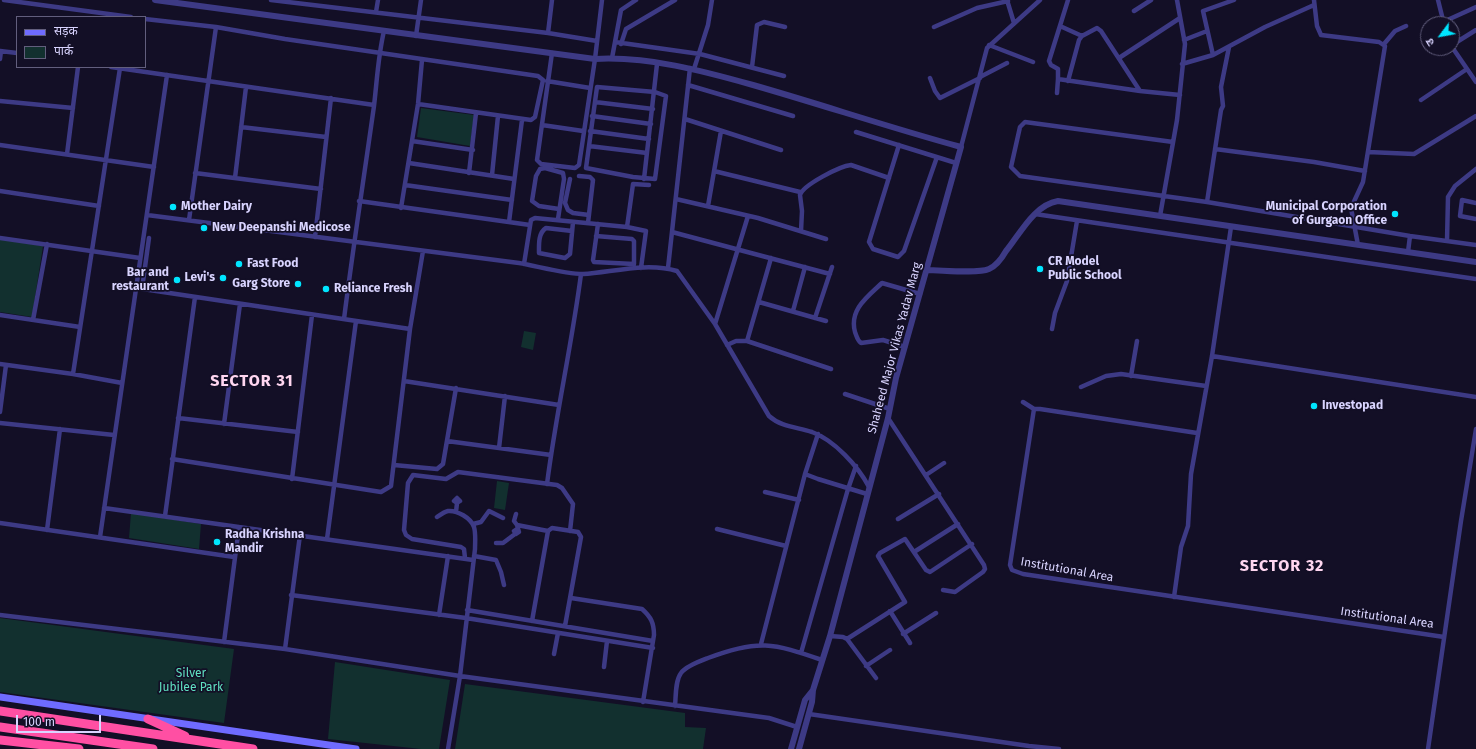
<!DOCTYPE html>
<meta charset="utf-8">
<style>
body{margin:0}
#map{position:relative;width:1476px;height:749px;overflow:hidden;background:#130f26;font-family:"Fira Sans","Noto Sans Devanagari",sans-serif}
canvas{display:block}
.legend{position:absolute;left:16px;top:16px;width:130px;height:52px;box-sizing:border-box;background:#130f26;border:1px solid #625e7d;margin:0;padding:5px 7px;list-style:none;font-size:12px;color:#d9d4ff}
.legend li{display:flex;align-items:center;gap:8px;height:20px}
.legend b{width:20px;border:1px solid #625e7d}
.north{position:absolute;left:1420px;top:16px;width:40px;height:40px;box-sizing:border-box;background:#130f26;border:1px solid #625e7d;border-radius:50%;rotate:238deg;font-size:11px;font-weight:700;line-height:16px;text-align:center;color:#d9d4ff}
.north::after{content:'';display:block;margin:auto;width:14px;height:18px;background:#00e5ff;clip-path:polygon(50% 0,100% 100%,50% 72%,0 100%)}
.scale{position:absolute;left:16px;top:715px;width:85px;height:18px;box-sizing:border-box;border:2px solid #d9d4ff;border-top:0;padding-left:5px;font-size:12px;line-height:14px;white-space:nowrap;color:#d9d4ff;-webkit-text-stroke:3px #130f26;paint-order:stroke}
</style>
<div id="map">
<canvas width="1476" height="749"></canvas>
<ul class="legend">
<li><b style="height:5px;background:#6f6bff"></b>सड़क</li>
<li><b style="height:11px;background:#12302f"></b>पार्क</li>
</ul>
<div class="north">उ</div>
<div class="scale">100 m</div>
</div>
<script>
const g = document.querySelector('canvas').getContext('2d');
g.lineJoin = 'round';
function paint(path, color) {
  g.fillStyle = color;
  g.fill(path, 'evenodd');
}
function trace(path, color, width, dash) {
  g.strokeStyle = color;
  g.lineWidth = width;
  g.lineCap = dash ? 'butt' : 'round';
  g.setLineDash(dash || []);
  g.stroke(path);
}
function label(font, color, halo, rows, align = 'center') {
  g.font = font + ' "Fira Sans",sans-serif';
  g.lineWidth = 3.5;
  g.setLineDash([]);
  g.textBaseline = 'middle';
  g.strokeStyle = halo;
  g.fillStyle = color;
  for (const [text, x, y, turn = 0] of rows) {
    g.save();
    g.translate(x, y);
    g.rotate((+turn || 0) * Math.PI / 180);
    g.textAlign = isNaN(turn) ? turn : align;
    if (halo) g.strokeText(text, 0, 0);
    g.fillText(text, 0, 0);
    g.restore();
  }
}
paint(new Path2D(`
 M421,108L474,115L470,146L417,137Z
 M0,239L43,246L32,317L0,312Z
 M524,331L536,333L533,350L521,347Z
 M497,481L509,483L505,510L494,508Z
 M131,513L201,524L199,549L129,538Z
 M0,618L234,649L224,723L0,692Z
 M335,662L450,680L439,749H421L328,739Z
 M465,684L685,713V727L706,728L703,749H455Z`), '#12302f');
trace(new Path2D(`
 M4,0L131,17
 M271,0L548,33L597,41
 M1007,0L1014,23
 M1314,0L1317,26L1321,35L1379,42L1385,46L1363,182L1351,208L1358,245
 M1438,0L1444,24
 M1134,11L1151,0
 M376,12L378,0
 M145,19L216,27L285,39L538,76L543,80L535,117L531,120L418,104
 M1443,22L1476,7
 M1060,26L1082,36
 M934,27L977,8L1008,1
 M548,33L552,0
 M416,36L421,0
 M1184,40L1207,31
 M615,42L700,54L784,76
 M621,44L626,29L675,0
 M1384,44L1395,31L1406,26
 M989,45L1033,62
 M1452,45L1476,30
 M1452,47L1476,82
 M0,51L17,53
 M552,53L537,160L541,164L575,168L579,165L595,59L602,0
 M1213,55L1203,11L1234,0
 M612,58L621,10L636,0
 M1119,58L1180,18
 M0,59L1,51
 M1182,64L1213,55L1265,27L1314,5
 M111,67L374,105
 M752,67L757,25L764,22L785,27
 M694,69L708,25L712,0
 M980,77L1007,63
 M930,78L935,91L940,98L980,78
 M1058,79V69L1051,65L1049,61L1068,0
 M547,81L590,88
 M1068,81L1079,40L1082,36L1097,28L1101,31L1140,91
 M688,85L793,116
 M597,87L655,92L666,96L655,179L633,177L586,168Z
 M1057,93L1058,79L1140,91L1180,95
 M1421,100L1467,69
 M0,101L73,108
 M595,102L653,109
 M592,116L651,124
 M685,119L781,150
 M542,125L583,131
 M241,127L326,137
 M590,131L649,139
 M856,132L956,163
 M412,141L473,150
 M1173,142L1025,122L1020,127L1011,167L1020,176L1207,202L1410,236L1476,245
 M0,145L154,167
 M899,145L869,242L873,249L898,257L904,251L937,157
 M589,146L647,153
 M961,147L987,48L1040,0
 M1215,149L1314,162L1365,171
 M1368,152L1414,154L1476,116
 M67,154L78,67
 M409,163L514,179
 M714,171L800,192
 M195,173L321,189
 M469,173L476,113
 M492,175L498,116
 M579,176L590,177L593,180L588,223
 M235,178L246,87
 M570,179L565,203L568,210L573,213L589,215
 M644,179L657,64
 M405,185L512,200
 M0,191L99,206
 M676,199L758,218L826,239
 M359,201L530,225
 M1207,202L1221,110L1223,106L1221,87L1229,47
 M1476,203L1462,200L1460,216L1476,219
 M708,206L721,131
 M401,208L418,104L422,60
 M1035,214L1476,279
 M147,215L519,263C537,266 565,274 583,274C613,272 647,262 677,271L715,324L769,416C781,427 797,427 812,432C834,440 858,466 869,487
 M1160,216L1177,120L1185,44L1177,0
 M558,219L564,179L563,173L545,168L540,169L536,176L532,201L539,206L559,209
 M189,220L216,27
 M509,222L522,120
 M627,227L633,184L649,185
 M572,231L546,228C538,233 539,245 539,253L565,258L570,254L573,222
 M801,231L802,211L800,195C803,185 840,166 851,165L889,178
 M672,232L830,274
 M596,236L632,239L634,241V264L594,262L593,260L598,224
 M315,237L331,98
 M0,238L140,258
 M1447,241L1448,197L1455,186L1476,169
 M1408,252L1410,236
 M524,264L531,220L535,218L627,227L646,231L641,268
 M668,268L690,68
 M136,288L410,329
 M142,289L149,238
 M759,302L826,321
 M793,311L805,267
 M0,315L80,327
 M815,318L832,267
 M344,319C353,248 364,177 374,106C377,81 378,56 384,31
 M33,320L47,244
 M715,324L748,216
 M1052,329L1055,313L1067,281L1077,221
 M747,341L771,258
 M727,345L736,341H747L831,369
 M905,347L883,340L861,343C857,340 857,337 855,332C849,310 867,297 882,283L920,294
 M1212,356L1476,397
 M0,364L73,374L122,383
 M73,374L120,68
 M1131,376L1137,341
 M404,381L559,405
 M1081,387L1106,376L1121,374L1206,386
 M845,394L890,409
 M1023,402L1034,409
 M0,412L6,365
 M178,418L298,432
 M888,418L984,565L985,569L983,572L955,592L943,590
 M0,423L114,435
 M224,424L240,304
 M1197,433L1040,409H1034L1010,565L1012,570L1023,574L1444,637
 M447,441L551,455
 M499,448L505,396
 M172,459L381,492L391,486L410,329L423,251
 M394,465L437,469L443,464L456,388
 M805,474L818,479L867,494
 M926,475L944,463
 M292,479L312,315
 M547,484C556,413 572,344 581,274
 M765,492L799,500
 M104,508L473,560
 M456,512L457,503L460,501L457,498L454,501L457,503
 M516,514L514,521L517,525L548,531
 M165,516L195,297
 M437,517C440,515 444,512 448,511C457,510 471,518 474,527C476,534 475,542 475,549L460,676L448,749
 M898,519L939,494
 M0,523L234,557
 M473,524L481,522L489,511L503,518
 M517,529L514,531L516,534L519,532L517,525
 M717,529L786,546
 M47,530L60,429
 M100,537L167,75
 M327,539L356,321
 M496,543H503L515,534
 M914,552L958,524
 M474,556L496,560L501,572L504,585
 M465,558L464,549L461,547L412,539L406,535L404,530L408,483L413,475L446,479L458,472L557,485L562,488L573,504L570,531
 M291,595L466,618L653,648
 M1174,597L1181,547L1188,526L1191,474L1212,356L1231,227
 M571,598L642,609C651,617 654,623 654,635L643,702
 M467,610L653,641
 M890,611L910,643
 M0,615L285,649L460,676L769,718L797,727
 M439,615L448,556
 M532,621L548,531L552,528L578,532L581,537L565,626
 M903,634L936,613
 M830,636L843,637L847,639L876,678
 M847,639L905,602L878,556L880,553L905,539L926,570L930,572L972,544
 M224,642L239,527
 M761,644L805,474L818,434
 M285,649L300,535
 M801,653L848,489L856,466
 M554,654L558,633
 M866,666L890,650
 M604,667L607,641
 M675,706C676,697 675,681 681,673C686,666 700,661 708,658C758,639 773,643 822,660
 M809,714L1029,746L1059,749
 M1428,749L1461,521L1476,429`), '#3d3a85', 4.5);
trace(new Path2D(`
 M155,0L595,59C648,56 703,71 753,85C823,105 891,128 961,147L896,378L888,418L830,636L813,690L812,702L799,749
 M927,270C942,270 977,274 989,269C996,266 1002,258 1006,251C1020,234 1034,205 1058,201L1476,262
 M791,749L805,700L813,690`), '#3d3a85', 6);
trace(new Path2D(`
 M0,697L356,749`), '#6f6bff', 7);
trace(new Path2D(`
 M0,711L253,749
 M148,719L185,736
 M0,727L153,749
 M0,740L79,749`), '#ff4fa3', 9);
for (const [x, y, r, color] of [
 [173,207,4,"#00e5ff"],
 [1395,214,4,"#00e5ff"],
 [204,228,4,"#00e5ff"],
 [239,264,4,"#00e5ff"],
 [1040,269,4,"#00e5ff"],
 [223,278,4,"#00e5ff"],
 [177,280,4,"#00e5ff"],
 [298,284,4,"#00e5ff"],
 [326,289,4,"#00e5ff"],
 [1314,406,4,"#00e5ff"],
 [217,542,4,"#00e5ff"]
]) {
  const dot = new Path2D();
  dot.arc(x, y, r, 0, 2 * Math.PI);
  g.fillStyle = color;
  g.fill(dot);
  trace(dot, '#130f26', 1.5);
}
label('bold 12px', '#d9d4ff', '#130f26', [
 ["Mother Dairy",181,207],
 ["Municipal Corporation",1387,207,"right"],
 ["of Gurgaon Office",1387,221,"right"],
 ["New Deepanshi Medicose",212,228],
 ["CR Model",1048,262],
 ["Public School",1048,276],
 ["Fast Food",247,264],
 ["Bar and",169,273,"right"],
 ["restaurant",169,287,"right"],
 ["Levi's",215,278,"right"],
 ["Garg Store",290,284,"right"],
 ["Reliance Fresh",334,289],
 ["Investopad",1322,406],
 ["Radha Krishna",225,535],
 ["Mandir",225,549]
], 'left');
label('12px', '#d9d4ff', '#130f26', [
 ["Shaheed Major Vikas Yadav Marg",895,348,-75],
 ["Institutional Area",1067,570,10],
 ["Institutional Area",1387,618,8]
]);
label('12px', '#5fe0c0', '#130f26', [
 ["Silver",191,674],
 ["Jubilee Park",191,688]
]);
g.letterSpacing = '1px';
label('bold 16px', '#ffd6f0', '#130f26', [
 ["SECTOR 31",252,382],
 ["SECTOR 32",1282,567]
]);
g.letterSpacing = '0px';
</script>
